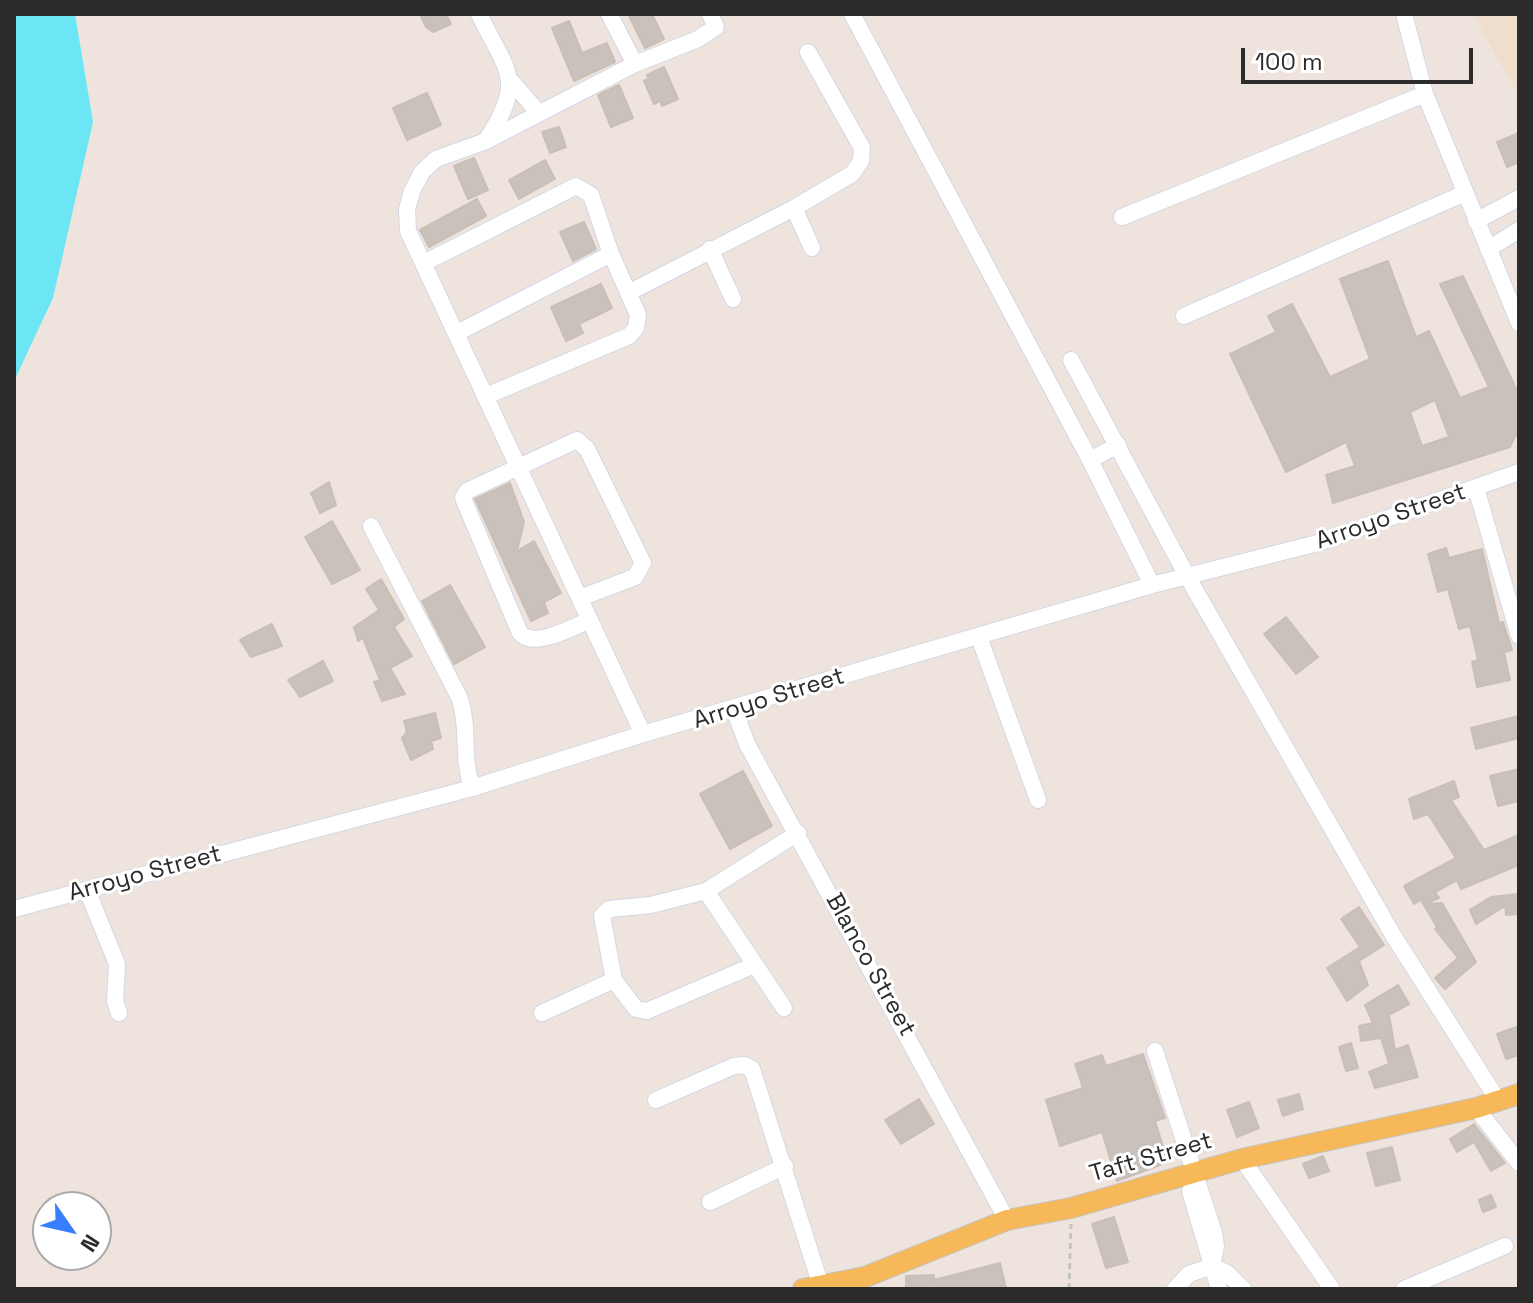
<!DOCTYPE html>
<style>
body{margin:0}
#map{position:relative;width:1533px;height:1303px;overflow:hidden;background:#eee4dd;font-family:"Space Grotesk",sans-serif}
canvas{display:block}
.frame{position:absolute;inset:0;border:16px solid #2b2b2b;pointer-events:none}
.north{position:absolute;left:32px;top:1191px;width:80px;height:80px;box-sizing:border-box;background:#fff;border:2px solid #aaa;border-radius:50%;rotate:124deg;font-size:22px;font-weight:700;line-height:32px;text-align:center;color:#2b2b2b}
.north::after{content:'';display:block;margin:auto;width:28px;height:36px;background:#387eff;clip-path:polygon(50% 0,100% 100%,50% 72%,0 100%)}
.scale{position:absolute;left:1241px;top:48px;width:232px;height:36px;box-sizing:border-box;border:4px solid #2b2b2b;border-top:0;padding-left:10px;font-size:24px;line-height:28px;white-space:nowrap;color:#2b2b2b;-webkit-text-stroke:6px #fff;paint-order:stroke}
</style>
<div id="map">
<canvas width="1533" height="1303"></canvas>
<div class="frame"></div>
<div class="north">N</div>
<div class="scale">100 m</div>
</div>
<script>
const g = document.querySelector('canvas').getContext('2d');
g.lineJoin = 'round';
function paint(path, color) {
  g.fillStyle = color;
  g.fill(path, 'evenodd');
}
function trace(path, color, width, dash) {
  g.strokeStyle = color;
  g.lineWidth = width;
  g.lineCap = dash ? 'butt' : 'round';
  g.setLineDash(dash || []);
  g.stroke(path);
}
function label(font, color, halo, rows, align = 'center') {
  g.font = font + ' "Space Grotesk",sans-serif';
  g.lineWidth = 6;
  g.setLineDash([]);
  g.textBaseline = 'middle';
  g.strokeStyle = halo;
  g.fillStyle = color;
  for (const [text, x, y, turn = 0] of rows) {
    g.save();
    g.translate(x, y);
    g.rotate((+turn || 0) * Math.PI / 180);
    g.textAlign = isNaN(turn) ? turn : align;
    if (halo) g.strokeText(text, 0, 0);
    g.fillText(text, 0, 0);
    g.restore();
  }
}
paint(new Path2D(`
 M1478,14H1519V97L1474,16Z`), '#f0decc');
paint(new Path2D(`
 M14,14H75L93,122L53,298L14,381Z`), '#6ce6f4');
const building = new Path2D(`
 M420,14H446L451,24L433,32L426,27Z
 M628,14H652L664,39L645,48Z
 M569,21L582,53L607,43L615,62L574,81L552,28Z
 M664,67L678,99L662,106L660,101L654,104L644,81L649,79L647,75Z
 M619,85L633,118L611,127L598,95Z
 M427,93L441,125L407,140L393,108Z
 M559,127L566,147L550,153L542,132Z
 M1519,133V162L1507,167L1497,142Z
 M474,158L488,190L468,199L454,166Z
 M545,160L555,179L519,199L509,180Z
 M477,199L486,216L429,247L420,230Z
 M584,222L596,249L573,261L560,232Z
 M1388,261L1416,337L1429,331L1460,398L1489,387L1440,284L1463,276L1519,395V428L1510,447L1333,503L1326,475L1355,466L1346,442L1286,472L1230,354L1276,332L1268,316L1292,304L1330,377L1370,359L1340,279ZM1435,400L1449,437L1422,446L1410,412Z
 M601,284L612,308L579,324L583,333L566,341L551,307Z
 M329,482L336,505L320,513L311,493Z
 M510,483L524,522L517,551L534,541L561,593L544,602L548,613L531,621L475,499Z
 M332,521L360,570L332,584L305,537Z
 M1446,548L1449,558L1482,549L1499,623L1503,622L1512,650L1504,652L1510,680L1477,687L1472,662L1478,660L1470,626L1459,629L1448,589L1438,592L1428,554Z
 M381,579L404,619L394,627L412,656L390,668L405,694L382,701L374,682L380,680L363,638L358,641L354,627L379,610L366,589Z
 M450,585L485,647L454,664L422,601Z
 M1286,617L1318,657L1296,674L1264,634Z
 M272,624L282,646L251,657L240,640Z
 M323,661L333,681L300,697L288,680Z
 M435,713L441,738L431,741L433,749L411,760L402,738L407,732L404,721Z
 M1519,716V738L1476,749L1471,728Z
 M1519,769V801L1498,806L1490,776Z
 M743,771L772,826L730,849L700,794Z
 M1454,781L1459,797L1451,800L1484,850L1519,835V865L1461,889L1457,880L1435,892L1439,898L1425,904L1442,903L1476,962L1445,989L1435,978L1458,958L1435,929L1437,927L1421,900L1414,904L1404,886L1456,858L1428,814L1414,819L1409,799Z
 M1519,894V914L1506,915L1505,906L1476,924L1470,910L1491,897Z
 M1359,907L1384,945L1359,961L1368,985L1347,1001L1327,968L1360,947L1341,919Z
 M1398,985L1409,1004L1389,1015L1395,1050L1408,1045L1418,1077L1375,1088L1369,1072L1389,1064L1381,1038L1361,1041L1359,1026L1373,1023L1365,1005Z
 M1519,1026V1055L1506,1059L1497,1034Z
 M1351,1043L1358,1068L1346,1071L1339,1047Z
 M1143,1054L1165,1118L1155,1121L1168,1162L1117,1181L1102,1132L1060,1146L1046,1100L1083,1088L1075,1064L1102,1055L1106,1066Z
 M1299,1094L1303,1109L1283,1116L1278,1100Z
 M919,1099L934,1124L901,1144L885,1120Z
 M1249,1102L1259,1128L1237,1137L1227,1110Z
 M1474,1124L1505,1163L1491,1171L1474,1142L1457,1152L1450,1139Z
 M1392,1147L1400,1180L1376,1186L1367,1153Z
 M1323,1156L1329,1171L1309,1178L1303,1164Z
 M1491,1195L1496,1207L1483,1212L1479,1200Z
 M1114,1217L1128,1262L1106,1268L1092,1224Z
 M1000,1263L1006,1289H906V1276L934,1275V1280Z`);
paint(building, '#c9c1bc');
trace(building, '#c9bfb6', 2);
const minor = new Path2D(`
 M479,14C507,72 526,79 487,139
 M609,14L635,64
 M852,14L1090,460L1152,585
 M1404,14L1425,94L1519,323
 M512,82L538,112
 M794,208L812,248
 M1122,217L1425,94
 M1476,221L1519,198
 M710,249L733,299
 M1488,249L1519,230
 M424,263L576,186L591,195L611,254L638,315L636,328L629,336L486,396
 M630,292L794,208L852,174L861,161L862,148L808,52
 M1184,316L1463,194
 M457,333L611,254
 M1071,360L1187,576L1393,935L1499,1102
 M1090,460L1118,445
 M1476,488L1519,636
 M371,526L460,699C470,733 461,753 472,788
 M580,598L635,577L643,563L587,449L577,440L467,491L463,498L520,633C535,649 572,627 590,620
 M979,637L1038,800
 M734,709L747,744L1007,1220
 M643,734L408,231L407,209L412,191L422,172L436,159L486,141L635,64L698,39L716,27L710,14
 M87,890L117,964L115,1001L119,1013
 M706,891L784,1008
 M14,909L472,788L643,734L1152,585L1318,543L1519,472
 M752,966L647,1011L636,1009L614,980L602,916L609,909L651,905L706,891L798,833
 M542,1013L614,980
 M1155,1051L1214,1233L1216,1246L1212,1266
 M656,1100L734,1066L744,1065L752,1069L821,1286
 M1476,1108L1519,1163
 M1242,1159L1332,1289
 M1190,1191L1219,1289
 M710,1202L785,1166
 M1175,1289L1189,1274L1212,1266L1227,1273L1243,1289
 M1404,1289L1505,1246`);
const major = new Path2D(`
 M803,1289L865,1277L1007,1220L1071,1208L1242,1159L1476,1108L1519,1094`);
trace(minor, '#d2d8e4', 18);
trace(major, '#c4c4c4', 22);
trace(new Path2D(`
 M1069,1289L1071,1224`), '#c4c4c4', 3, [6, 4]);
trace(minor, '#fff', 16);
trace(major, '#f6b859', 20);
label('24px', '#2b2b2b', '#fff', [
 ["Arroyo Street",1391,517,-19],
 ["Arroyo Street",769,699,-17],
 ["Arroyo Street",145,874,-15],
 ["Blanco Street",870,965,61],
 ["Taft Street",1151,1158,-16]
]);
</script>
